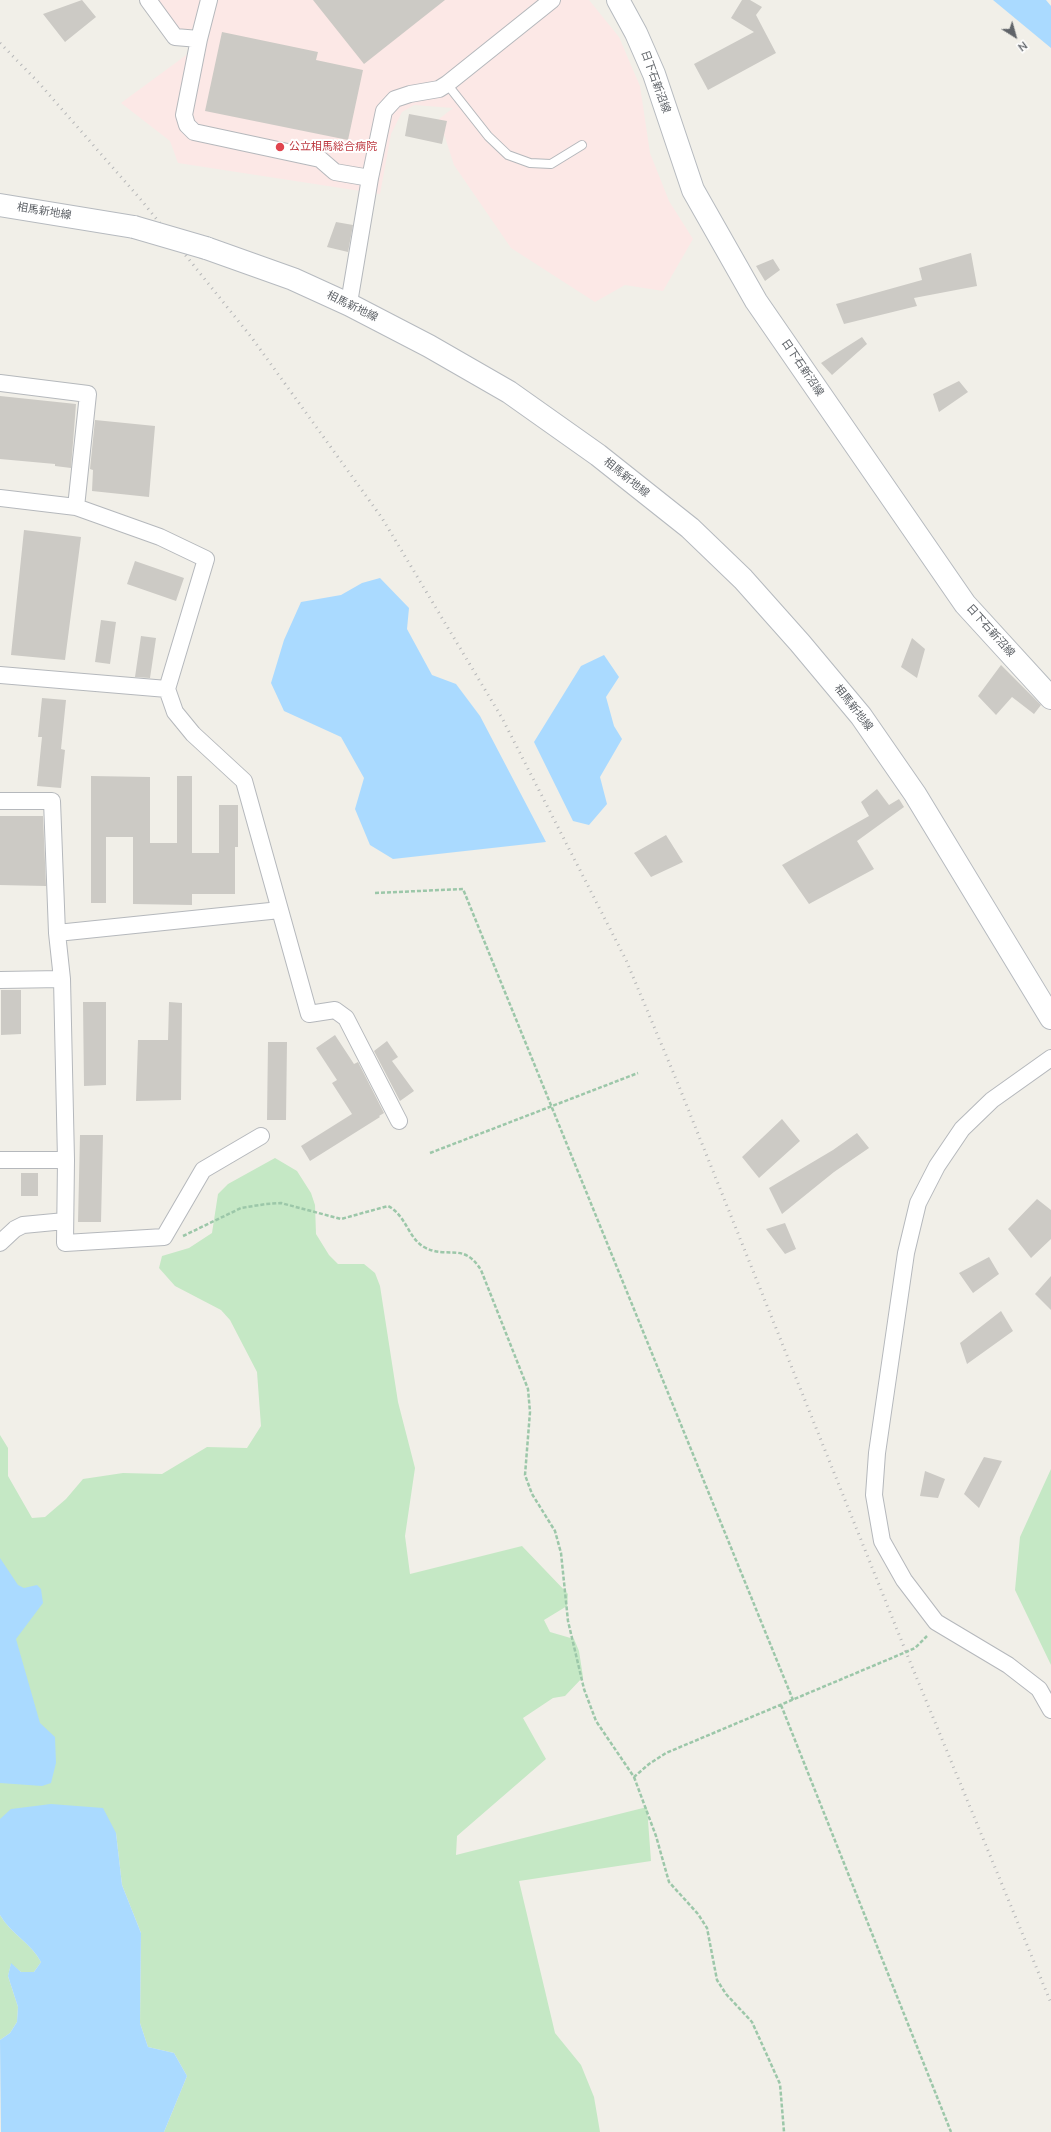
<!DOCTYPE html>
<meta charset="utf-8">
<style>
body{margin:0}
#map{position:relative;width:1051px;height:2132px;overflow:hidden;background:#f1efe8;font-family:"Nunito Sans",sans-serif}
canvas{display:block}
.north{position:absolute;left:995px;top:16px;width:40px;height:40px;-webkit-text-stroke:3px #fff;paint-order:stroke;rotate:143deg;font-size:11px;font-weight:700;line-height:16px;text-align:center;color:#5f6368}
.north::after{content:'';display:block;margin:auto;width:14px;height:18px;background:#5f6368;clip-path:polygon(50% 0,100% 100%,50% 72%,0 100%)}
</style>
<div id="map">
<canvas width="1051" height="2132"></canvas>
<div class="north">N</div>
</div>
<script>
const g = document.querySelector('canvas').getContext('2d');
g.lineJoin = 'round';
function paint(path, color) {
  g.fillStyle = color;
  g.fill(path, 'evenodd');
}
function trace(path, color, width, dash) {
  g.strokeStyle = color;
  g.lineWidth = width;
  g.lineCap = dash ? 'butt' : 'round';
  g.setLineDash(dash || []);
  g.stroke(path);
}
function label(font, color, halo, rows, align = 'center') {
  g.font = font + ' "Nunito Sans","Noto Sans JP",sans-serif';
  g.lineWidth = 4;
  g.setLineDash([]);
  g.textBaseline = 'middle';
  g.strokeStyle = halo;
  g.fillStyle = color;
  for (const [text, x, y, turn = 0] of rows) {
    g.save();
    g.translate(x, y);
    g.rotate((+turn || 0) * Math.PI / 180);
    g.textAlign = isNaN(turn) ? turn : align;
    if (halo) g.strokeText(text, 0, 0);
    g.fillText(text, 0, 0);
    g.restore();
  }
}
paint(new Path2D(`
 M157,0H589L619,37L640,86L650,153L669,201L693,239L663,291L625,285L595,302L511,248L454,165L439,119L453,108L414,105L402,112L391,134L380,194L178,163L170,141L121,103L189,53L195,29L178,30Z`), '#fce8e6');
paint(new Path2D(`
 M275,1158L297,1171L311,1193L315,1205L316,1234L329,1255L338,1264H364L375,1273L380,1286L398,1402L415,1468L405,1536L410,1574L522,1546L568,1594L567,1606L544,1620L550,1632L574,1639L579,1651L583,1677L565,1696L553,1698L523,1718L546,1759L457,1836L456,1855L647,1807L651,1861L519,1881L555,2033L581,2065L594,2097L600,2132H164L187,2076L174,2053L148,2047L140,2023L141,1933L122,1885L116,1833L0,1819V1435L8,1448V1476L32,1518L45,1517L66,1499L83,1479L123,1473L162,1474L207,1447L247,1448L261,1426L257,1372L230,1320L221,1310L175,1286L159,1268L162,1256L189,1248L212,1233L218,1194L228,1184Z
 M1051,1469V1665L1015,1590L1020,1537Z
 M0,1915C11,1934 31,1943 41,1962L34,1972H21L11,1964L8,1976L18,2007L17,2022L10,2033L0,2040Z`), '#c5e8c5');
paint(new Path2D(`
 M993,0H1046L1051,6V48Z
 M380,578L409,608L407,629L432,675L456,684L480,716L546,842L393,859L370,845L355,809L364,778L341,737L284,711L271,683L284,640L301,602L341,595L362,583Z
 M604,655L619,677L606,697L614,726L622,739L600,777L607,804L589,825L573,821L534,742L581,666Z
 M0,1558L18,1585L24,1588L37,1585L41,1589L43,1603L16,1639L40,1723L55,1737L56,1763L51,1783L42,1786L0,1783Z
 M51,1804L103,1808L116,1833L122,1885L141,1933L140,2023L148,2047L174,2053L187,2076L164,2132H1L0,2040L10,2033L17,2022L18,2007L8,1976L11,1963L21,1972H34L41,1962C31,1943 11,1934 0,1915V1819L11,1809Z`), '#aadaff');
paint(new Path2D(`
 M82,0L96,17L65,42L43,14Z
 M313,0H445L364,64Z
 M742,0H750L762,7L756,15L776,53L708,90L694,64L754,32L731,18Z
 M222,32L318,52L316,60L363,70L348,140L205,111Z
 M409,114L447,121L442,144L405,136Z
 M336,222L353,225L348,252L327,247Z
 M971,253L977,286L914,298L917,306L844,324L836,304L922,280L919,268Z
 M773,259L780,270L765,281L756,266Z
 M862,337L867,344L832,375L821,363Z
 M959,381L968,392L939,412L933,394Z
 M0,396L76,404L71,468L55,466V464L0,459Z
 M95,420L155,426L149,497L92,491L93,470L90,469Z
 M24,530L81,537L65,660L11,655Z
 M135,561L184,578L176,601L127,584Z
 M101,620L116,622L110,664L95,662Z
 M141,636L156,638L150,678L135,677Z
 M912,638L925,649L917,678L901,667Z
 M1001,665L1041,705L1034,714L1012,697L996,715L978,696Z
 M42,698L66,700L61,749L65,750L61,788L37,786L42,737H38Z
 M91,776L150,777V843H177V776H192V853H219V805H238V847H235V894H192V905L133,904V837H106V903H91Z
 M877,789L889,805L899,799L904,807L857,841L874,869L809,904L782,865L869,816L861,802Z
 M0,816H43L46,886L0,885Z
 M666,835L683,862L651,877L634,853Z
 M1,990H21V1034L1,1035Z
 M83,1002H106V1085L84,1086Z
 M169,1002L182,1003L181,1100L136,1101L138,1040H168Z
 M335,1035L354,1064L358,1062L384,1113L379,1116L380,1117L310,1161L301,1146L352,1114L332,1083L337,1080L316,1048Z
 M387,1041L398,1057L392,1061L414,1091L400,1101L374,1051Z
 M268,1042H287L286,1120H267Z
 M782,1119L800,1141L759,1178L742,1157Z
 M857,1133L869,1148L834,1172L782,1214L769,1188L833,1150Z
 M80,1135H103L101,1222H78Z
 M21,1173H38V1196H21Z
 M1037,1199L1051,1210V1239L1031,1258L1008,1229Z
 M785,1223L796,1249L785,1254L766,1229Z
 M989,1257L999,1274L973,1293L959,1273Z
 M1051,1276V1310L1035,1294Z
 M1001,1311L1013,1331L967,1364L960,1343Z
 M984,1457L1002,1461L979,1508L964,1494Z
 M925,1471L945,1479L938,1498L920,1496Z`), '#cccac5');
const lane = new Path2D(`
 M447,84L488,136L508,155L530,163L551,164L582,145`);
const street = new Path2D(`
 M148,0L175,37L199,39
 M209,0L199,39L184,115L187,125L194,132L320,159L335,172L370,178L350,297V305
 M370,178L384,111L395,99L410,94L439,89L447,84L552,0
 M0,383L88,394L76,507
 M0,498L76,507L160,537L206,559L167,689L175,712L193,734L244,781L309,1014L335,1010L346,1018L399,1121
 M0,675L167,689
 M0,801H52L57,933L62,979L66,1160L65,1243L164,1237L203,1170L261,1136
 M57,933L280,910
 M0,980L62,979
 M1051,1058L992,1100L962,1129L937,1166L918,1203L906,1253L877,1453L874,1495L882,1541L904,1580L936,1622L1008,1665L1039,1689L1051,1710
 M0,1160H66
 M0,1243L15,1229L23,1225L65,1221`);
const secondary = new Path2D(`
 M618,0L636,33L654,74L693,190L756,301L965,604L1051,698
 M0,205L134,227
 M206,248L293,279L350,305L429,346L509,392L598,455L690,528L743,579L800,643L861,716L915,794L1051,1018`);
trace(lane, '#b5b8bc', 10);
trace(street, '#b5b8bc', 18);
trace(secondary, '#b6babf', 24);
trace(new Path2D(`
 M375,893L463,889L793,1700
 M430,1153L638,1073
 M183,1236L241,1208L266,1204L281,1203L341,1219L388,1206C406,1215 408,1238 424,1247C447,1260 463,1241 481,1270L528,1389L530,1412L525,1475L532,1494L555,1531L561,1553L568,1621L584,1689L596,1721L634,1777L649,1764L666,1753L906,1652L915,1648L927,1636
 M781,1705L951,2132
 M634,1777L656,1836L669,1882L698,1914L707,1928L717,1980L726,1994L752,2022L780,2084L784,2132`), '#9cc7a9', 2.5, [4, 2]);
trace(lane, '#fff', 8);
trace(street, '#fff', 16);
trace(secondary, '#fff', 22);
trace(new Path2D(`
 M0,43L39,83L142,201L252,338L382,518L502,718L626,960L676,1079L906,1652L1051,2003`), '#b6b7b8', 3, [1, 5]);
const secondaryBridge = new Path2D(`
 M134,227L206,248`);
trace(secondaryBridge, '#b6babf', 24, []);
trace(secondaryBridge, '#fff', 22);
for (const [x, y, r, color] of [
 [280,147,5,"#e0444e"]
]) {
  const dot = new Path2D();
  dot.arc(x, y, r, 0, 2 * Math.PI);
  g.fillStyle = color;
  g.fill(dot);
  trace(dot, '#fff', 1.5);
}
label('11px', '#5f6368', '#fff', [
 ["日下石新沼線",655,82,70],
 ["相馬新地線",44,212,9],
 ["相馬新地線",352,307,26],
 ["日下石新沼線",802,368,56],
 ["相馬新地線",626,478,39],
 ["日下石新沼線",990,631,48],
 ["相馬新地線",853,708,52]
]);
label('11px', '#be3a42', '#fff', [
 ["公立相馬総合病院",289,147]
], 'left');
</script>
